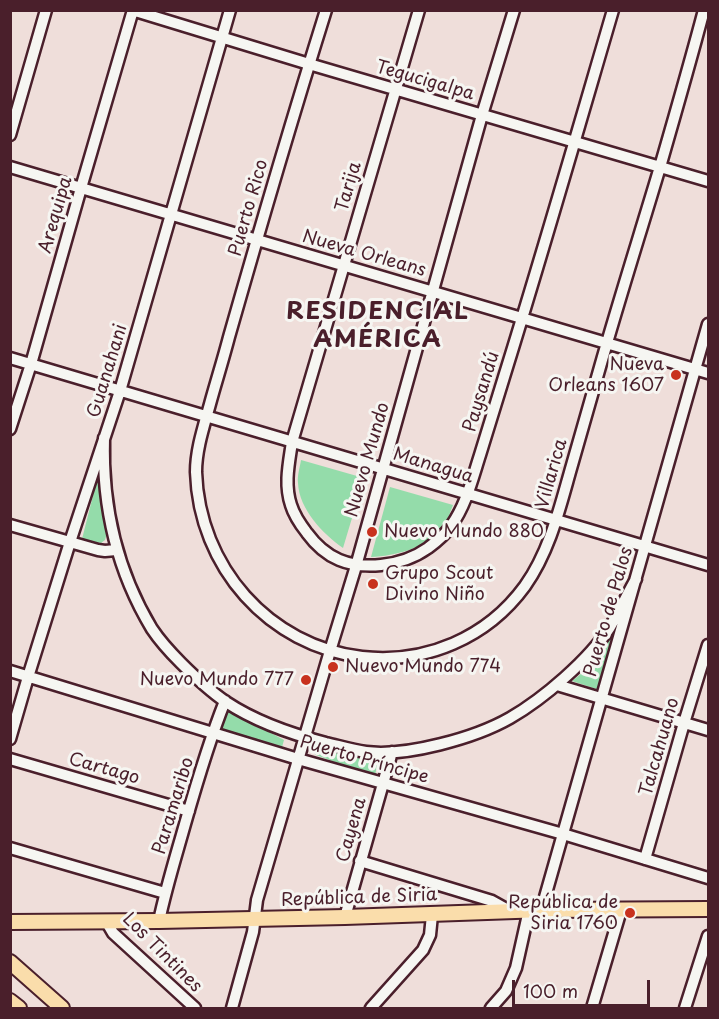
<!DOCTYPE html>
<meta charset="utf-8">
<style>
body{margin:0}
#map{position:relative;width:719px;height:1019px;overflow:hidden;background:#efdeda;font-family:"Playpen Sans",sans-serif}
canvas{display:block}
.frame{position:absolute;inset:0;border:12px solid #4a1f2b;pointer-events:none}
.scale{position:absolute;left:512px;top:980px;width:138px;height:27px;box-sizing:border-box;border:3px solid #4a1f2b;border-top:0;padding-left:8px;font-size:18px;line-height:21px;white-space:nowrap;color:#4a1f2b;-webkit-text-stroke:4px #f6f6f2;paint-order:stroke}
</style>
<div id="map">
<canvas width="719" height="1019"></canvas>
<div class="frame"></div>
<div class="scale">100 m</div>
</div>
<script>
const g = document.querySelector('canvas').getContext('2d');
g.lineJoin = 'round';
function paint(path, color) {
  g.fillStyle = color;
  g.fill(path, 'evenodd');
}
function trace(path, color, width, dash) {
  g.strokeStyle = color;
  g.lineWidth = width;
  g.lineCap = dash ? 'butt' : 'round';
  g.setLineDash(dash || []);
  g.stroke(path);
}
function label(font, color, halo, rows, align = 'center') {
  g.font = font + ' "Playpen Sans",sans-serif';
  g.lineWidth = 6;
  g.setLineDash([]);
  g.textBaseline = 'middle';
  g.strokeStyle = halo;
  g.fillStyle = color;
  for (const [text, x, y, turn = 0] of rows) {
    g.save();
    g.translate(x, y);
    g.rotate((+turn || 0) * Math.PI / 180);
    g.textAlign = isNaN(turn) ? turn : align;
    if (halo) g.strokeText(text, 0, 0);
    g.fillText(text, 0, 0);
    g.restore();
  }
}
paint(new Path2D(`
 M301,460L364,478L343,548C323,534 299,509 298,483C297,476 300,467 301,460Z
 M98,476L107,533L105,540L101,543L82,539Z
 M390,487L453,505C450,512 448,521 443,527C428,548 395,556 371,557Z
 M616,629L599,690L572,681L591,666Z
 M230,711L284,740L281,751L219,731L226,712Z
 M318,747L378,758L375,777L316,755L310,749Z`), '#94dcaa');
const minor = new Path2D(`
 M132,10L309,64L708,181
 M326,10C292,119 260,228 229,337C223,360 216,382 210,404C204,426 196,449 196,472C199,567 269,646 362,657C426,664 487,638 525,586C549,552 559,511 570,472C580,437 590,402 600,367C619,300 640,234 660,167C675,115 690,63 704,10
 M419,10L292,442C289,463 284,484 291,505C294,515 300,524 307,533C326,559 349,568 381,565C399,563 414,558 428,548C436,542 445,535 451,526C466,505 472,480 480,455C488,429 496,403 504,377C542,255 577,133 613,10
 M10,135L46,10
 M10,167L708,373
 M10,358L708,565
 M10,429L31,364L81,188L133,10
 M104,438C102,505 117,571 152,629C160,641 171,653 181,663C195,677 210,691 226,702C256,722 291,734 326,743C339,746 352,750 366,752C406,757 475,738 510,718C543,699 589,660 610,627C619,612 627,595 636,579
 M10,525L98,550L105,551L116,550
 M10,671L298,759L563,834L708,878
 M557,685L708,730
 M10,739L28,677L70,542L120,391L230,10
 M10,759L189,811
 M10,848L165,893
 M645,859L684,723L708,645
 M360,861L492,901L510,911
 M544,910L545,897L708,324
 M345,917L392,752
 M106,921L113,933L195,1008
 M159,921C166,888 176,856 185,824C197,782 209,741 225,701
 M232,1008L253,932L257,900L330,651L356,566L482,115L514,10
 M371,1008L423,950L430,935L432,915
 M491,1008L506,991L516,968L529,910
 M592,1008L621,910
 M685,1008L708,936`);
const major = new Path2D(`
 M10,922L159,921L345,917L544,910L708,909
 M10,962L62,1008
 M10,1001L19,1008`);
trace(minor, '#4a1f2b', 15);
trace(major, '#4a1f2b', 18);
trace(minor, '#f6f6f2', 10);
trace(major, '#faddab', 14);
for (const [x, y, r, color] of [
 [676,375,6,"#c8321e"],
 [372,532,6,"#c8321e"],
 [373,584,6,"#c8321e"],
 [333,667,6,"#c8321e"],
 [306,680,6,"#c8321e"],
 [630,913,6,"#c8321e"]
]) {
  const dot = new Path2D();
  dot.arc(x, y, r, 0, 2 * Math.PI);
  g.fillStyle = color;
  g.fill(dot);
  trace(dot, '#f6f6f2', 2);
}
label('18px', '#4a1f2b', '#f6f6f2', [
 ["Tegucigalpa",425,81,16],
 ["Tarija",349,187,-74],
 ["Puerto Rico",249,208,-74],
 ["Arequipa",56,215,-74],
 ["Nueva Orleans",364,254,16],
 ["Guanahani",108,371,-73],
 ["Paysandú",482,392,-73],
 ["Nuevo Mundo",368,460,-74],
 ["Managua",433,466,17],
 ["Villarica",552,474,-74],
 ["Puerto de Palos",609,612,-74],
 ["Talcahuano",660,747,-74],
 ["Puerto Príncipe",364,760,16],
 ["Cartago",104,769,16],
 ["Paramaribo",174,806,-73],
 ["Cayena",352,830,-74],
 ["República de Siria",359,898,-2],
 ["Los Tintines",162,953,45]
]);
label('18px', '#4a1f2b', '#f6f6f2', [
 ["Nueva",664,365],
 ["Orleans 1607",664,386],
 ["Nuevo Mundo 880",384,532,"left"],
 ["Grupo Scout",385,574,"left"],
 ["Divino Niño",385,595,"left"],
 ["Nuevo Mundo 774",345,667,"left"],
 ["Nuevo Mundo 777",294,680],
 ["República de",618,903],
 ["Siria 1760",618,924]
], 'right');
g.letterSpacing = '1.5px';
label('bold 24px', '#4a1f2b', '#f6f6f2', [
 ["RESIDENCIAL",378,312],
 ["AMÉRICA",378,340]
]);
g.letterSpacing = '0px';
</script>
